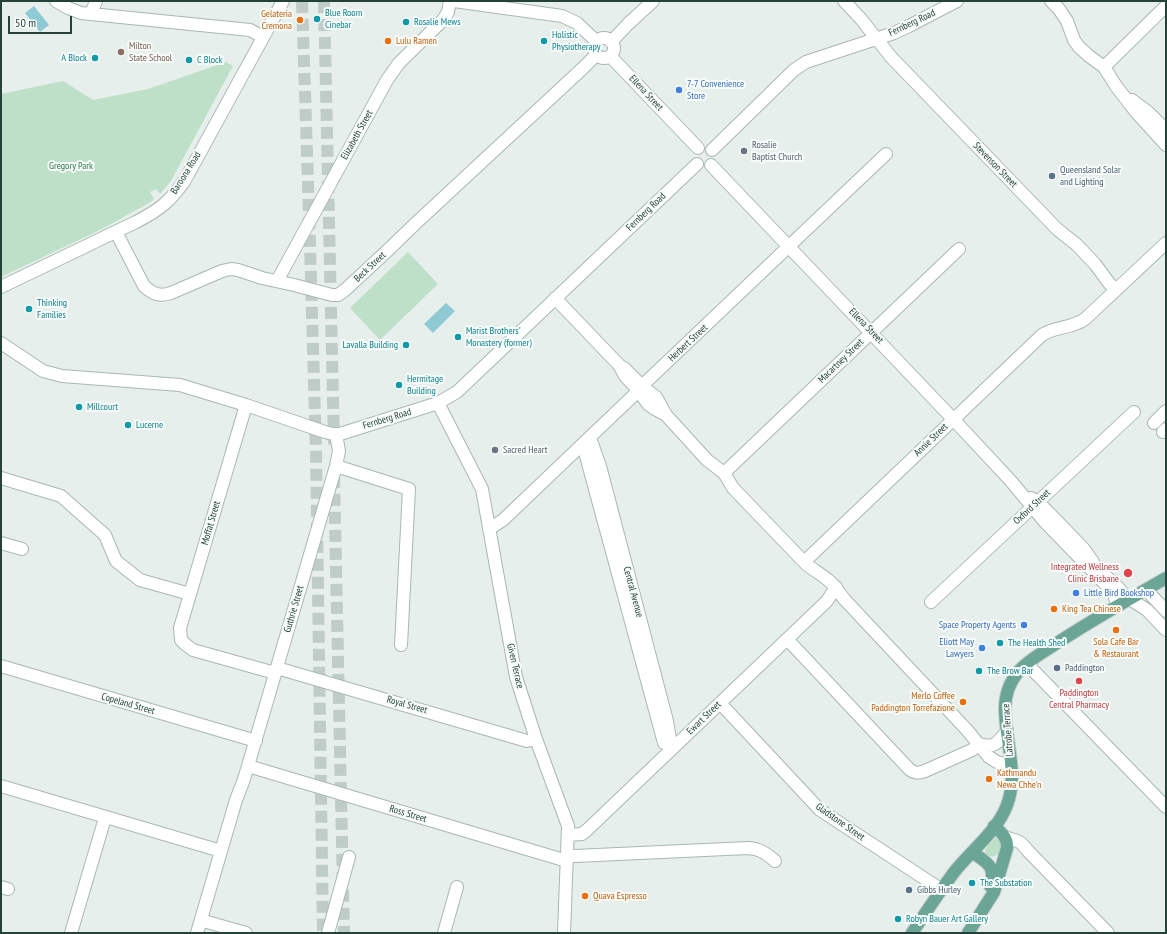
<!DOCTYPE html>
<style>
body{margin:0}
#map{position:relative;width:1167px;height:934px;overflow:hidden;background:#e6efeb;font-family:"PT Sans Narrow",sans-serif}
canvas{display:block}
.frame{position:absolute;inset:0;border:2px solid #24423a;pointer-events:none}
.scale{position:absolute;left:8px;top:16px;width:64px;height:18px;box-sizing:border-box;border:2px solid #24423a;border-top:0;padding-left:5px;font-size:12px;line-height:14px;white-space:nowrap;color:#24423a;-webkit-text-stroke:3px #f7fbf9;paint-order:stroke}
</style>
<div id="map">
<canvas width="1167" height="934"></canvas>
<div class="frame"></div>
<div class="scale">50 m</div>
</div>
<script>
const g = document.querySelector('canvas').getContext('2d');
g.lineJoin = 'round';
function paint(path, color) {
  g.fillStyle = color;
  g.fill(path, 'evenodd');
}
function trace(path, color, width, dash) {
  g.strokeStyle = color;
  g.lineWidth = width;
  g.lineCap = dash ? 'butt' : 'round';
  g.setLineDash(dash || []);
  g.stroke(path);
}
function label(font, color, halo, rows, align = 'center') {
  g.font = font + ' "PT Sans Narrow",sans-serif';
  g.lineWidth = 4;
  g.setLineDash([]);
  g.textBaseline = 'middle';
  g.strokeStyle = halo;
  g.fillStyle = color;
  for (const [text, x, y, turn = 0] of rows) {
    g.save();
    g.translate(x, y);
    g.rotate((+turn || 0) * Math.PI / 180);
    g.textAlign = isNaN(turn) ? turn : align;
    if (halo) g.strokeText(text, 0, 0);
    g.fillText(text, 0, 0);
    g.restore();
  }
}
paint(new Path2D(`
 M226,62L233,66L171,181L160,194L156,189L150,192L154,199L149,203L102,229L1,277V94L63,81L93,100L148,89Z
 M408,252L438,284L380,340L350,308Z
 M998,837L1002,843L1000,853L993,857L986,855L985,851C988,846 992,838 998,837Z`), '#bfe0c8');
paint(new Path2D(`
 M34,6L49,25L40,32L25,13Z
 M446,303L455,311L433,333L424,324Z`), '#8ec9d4');
trace(new Path2D(`
 M302,1L310,244L316,451L323,933
 M324,1L334,444
 M334,476L344,933`), '#bfccc8', 12, [12, 6]);
const minor = new Path2D(`
 M56,1L68,8L81,13L250,30L263,37
 M454,1L562,16L577,23L596,41
 M844,1L861,19L891,57L1057,229L1077,245L1095,264L1109,283L1116,290
 M1051,1L1059,9L1067,21L1074,40L1079,47L1089,56L1104,67L1116,86L1136,112L1166,145
 M91,14L96,1
 M594 48a10 10 0 1 1 20 0a10 10 0 1 1-20 0Z
 M611,42L628,24L653,1
 M610,56L698,148
 M1104,67L1166,6
 M1132,100L1148,112L1166,130
 M712,150L794,70L806,62L894,33L909,26L957,1
 M711,165L953,419L1010,480L1044,521L1080,558
 M116,232L144,286C153,294 160,297 171,293L222,271L231,269L238,270L262,278L294,285L332,295H338L345,290L387,251L416,223L582,69L596,55
 M277,281L387,80L399,63L443,20L448,12L450,1
 M1,287L136,222C159,210 170,202 185,180L283,1
 M555,298L619,365L625,376L637,389L648,404L655,409L666,415
 M1,343L43,371L62,376L180,385L246,405L325,432L333,434H340L438,403L457,392L697,164
 M619,365L625,369L643,387L656,397L666,415L707,460L724,473L733,488L804,562C811,569 820,573 828,580C835,585 839,593 845,600L967,730L989,757L997,762L1011,765
 M438,403L482,489L516,677L536,739L568,826L564,933
 M246,405L180,628L181,640L185,644L193,650L275,673
 M1154,423L1166,411
 M1163,432L1166,429
 M590,438L600,466L667,721L670,739L674,747
 M583,445L664,743
 M336,466L409,489L401,645
 M724,473L959,249
 M1,478L61,496L105,535L116,561L140,580L190,594
 M1031,498L1037,501L1052,516L1083,548L1093,562
 M489,529L503,520L633,396L646,382L886,154
 M1,543L22,549
 M804,562L1042,335C1055,326 1071,329 1085,319L1166,243
 M1148,589L1152,596L1166,611
 M1130,599L1147,610L1166,630
 M931,602L1134,412
 M1118,606L1113,592L1080,558C1098,570 1116,582 1128,600
 M787,639L909,769C915,774 919,773 925,771L972,750L979,744
 M1027,664L1166,807
 M1,666L256,741
 M277,668L527,741L536,739
 M720,703L820,810L942,890
 M979,744C995,749 998,742 1007,731
 M248,766L567,861
 M1,786L221,851
 M568,835L582,834L587,830L827,601L836,587
 M1005,837C1018,842 1018,838 1028,851L1108,933
 M568,855L575,856L748,848C760,849 766,853 775,861
 M1,887L8,889
 M207,922L246,933
 M71,933L105,818
 M197,933L236,800L243,782L248,766L336,466L339,451L336,434
 M328,933L349,857
 M444,933L457,887`);
const major = new Path2D(`
 M972,852C986,862 997,866 990,886
 M912,933C926,912 940,891 955,871C972,850 998,830 1007,805C1019,774 1005,740 1005,709C1005,695 1009,683 1018,672C1027,661 1042,653 1054,645C1090,621 1128,600 1166,578
 M968,933L994,892L1007,848C1008,838 1001,832 994,826`);
trace(minor, '#a8b8b2', 14);
trace(major, '#c2cac8', 14);
trace(minor, '#fff', 12);
trace(major, '#6aa596', 12);
for (const [x, y, r, color] of [
 [317,19,4,"#0f9aa8"],
 [300,20,4,"#e8710a"],
 [406,22,4,"#0f9aa8"],
 [388,41,4,"#e8710a"],
 [544,41,4,"#0f9aa8"],
 [121,52,4,"#8d6e63"],
 [95,58,4,"#0f9aa8"],
 [189,60,4,"#0f9aa8"],
 [679,90,4,"#3f7fe0"],
 [744,151,4,"#6b7280"],
 [1052,176,4,"#5c6f8a"],
 [29,309,4,"#0f9aa8"],
 [458,337,4,"#0f9aa8"],
 [406,345,4,"#0f9aa8"],
 [399,385,4,"#0f9aa8"],
 [79,407,4,"#0f9aa8"],
 [128,425,4,"#0f9aa8"],
 [495,450,4,"#6b7280"],
 [1128,573,5,"#e0444e"],
 [1076,593,4,"#3f7fe0"],
 [1054,609,4,"#e8710a"],
 [1024,625,4,"#3f7fe0"],
 [1116,630,4,"#e8710a"],
 [1000,643,4,"#0f9aa8"],
 [982,648,4,"#3f7fe0"],
 [1057,668,4,"#5c6f8a"],
 [979,671,4,"#0f9aa8"],
 [1079,681,4,"#e0444e"],
 [963,702,4,"#e8710a"],
 [989,779,4,"#e8710a"],
 [972,883,4,"#0f9aa8"],
 [909,890,4,"#5c6f8a"],
 [585,896,4,"#e8710a"],
 [898,919,4,"#0f9aa8"]
]) {
  const dot = new Path2D();
  dot.arc(x, y, r, 0, 2 * Math.PI);
  g.fillStyle = color;
  g.fill(dot);
  trace(dot, '#f7fbf9', 1.5);
}
label('10px', '#0d838f', '#f7fbf9', [
 ["Blue Room",325,13],
 ["Cinebar",325,25],
 ["Rosalie Mews",414,22],
 ["Holistic",552,35],
 ["Physiotherapy",552,47],
 ["A Block",87,58,"right"],
 ["C Block",197,60],
 ["Thinking",37,303],
 ["Families",37,315],
 ["Marist Brothers'",466,331],
 ["Monastery (former)",466,343],
 ["Lavalla Building",398,345,"right"],
 ["Hermitage",407,379],
 ["Building",407,391],
 ["Millcourt",87,407],
 ["Lucerne",136,425],
 ["The Health Shed",1008,643],
 ["The Brow Bar",987,671],
 ["The Substation",980,883],
 ["Robyn Bauer Art Gallery",906,919]
], 'left');
label('10px', '#c56008', '#f7fbf9', [
 ["Gelateria",292,14,"right"],
 ["Cremona",292,26,"right"],
 ["Lulu Ramen",396,41],
 ["King Tea Chinese",1062,609],
 ["Sola Cafe Bar",1116,642,"center"],
 ["& Restaurant",1116,654,"center"],
 ["Merlo Coffee",955,696,"right"],
 ["Paddington Torrefazione",955,708,"right"],
 ["Kathmandu",997,773],
 ["Newa Chhe'n",997,785],
 ["Quava Espresso",593,896]
], 'left');
label('10px', '#24423a', '#f7fbf9', [
 ["Fernberg Road",912,23,-25],
 ["Ellena Street",646,93,47],
 ["Elizabeth Street",357,135,-61],
 ["Stevenson Street",995,165,46],
 ["Baroona Road",186,173,-58],
 ["Fernberg Road",646,212,-44],
 ["Beck Street",370,267,-43],
 ["Ellena Street",866,326,46],
 ["Herbert Street",688,343,-43],
 ["Macartney Street",841,361,-44],
 ["Fernberg Road",387,419,-17],
 ["Annie Street",931,440,-44],
 ["Oxford Street",1032,507,-43],
 ["Moffat Street",211,523,-74],
 ["Central Avenue",633,592,75],
 ["Guthrie Street",294,609,-74],
 ["Given Terrace",515,666,77],
 ["Copeland Street",128,704,16],
 ["Royal Street",407,705,16],
 ["Ewart Street",704,718,-44],
 ["Latrobe Terrace",1008,730,-94],
 ["Ross Street",408,814,17],
 ["Gladstone Street",840,822,35]
]);
label('10px', '#785e54', '#f7fbf9', [
 ["Milton",129,46],
 ["State School",129,58]
], 'left');
label('10px', '#366cbe', '#f7fbf9', [
 ["7-7 Convenience",687,84],
 ["Store",687,96],
 ["Little Bird Bookshop",1084,593],
 ["Space Property Agents",1016,625,"right"],
 ["Eliott May",974,642,"right"],
 ["Lawyers",974,654,"right"]
], 'left');
label('10px', '#5b616d', '#f7fbf9', [
 ["Rosalie",752,145],
 ["Baptist Church",752,157],
 ["Sacred Heart",503,450]
], 'left');
label('10px', '#2d7a4b', '#f7fbf9', [
 ["Gregory Park",71,166]
]);
label('10px', '#4e5e75', '#f7fbf9', [
 ["Queensland Solar",1060,170],
 ["and Lighting",1060,182],
 ["Paddington",1065,668],
 ["Gibbs Hurley",917,890]
], 'left');
label('10px', '#be3a42', '#f7fbf9', [
 ["Integrated Wellness",1119,567],
 ["Clinic Brisbane",1119,579],
 ["Paddington",1079,693,"center"],
 ["Central Pharmacy",1079,705,"center"]
], 'right');
</script>
